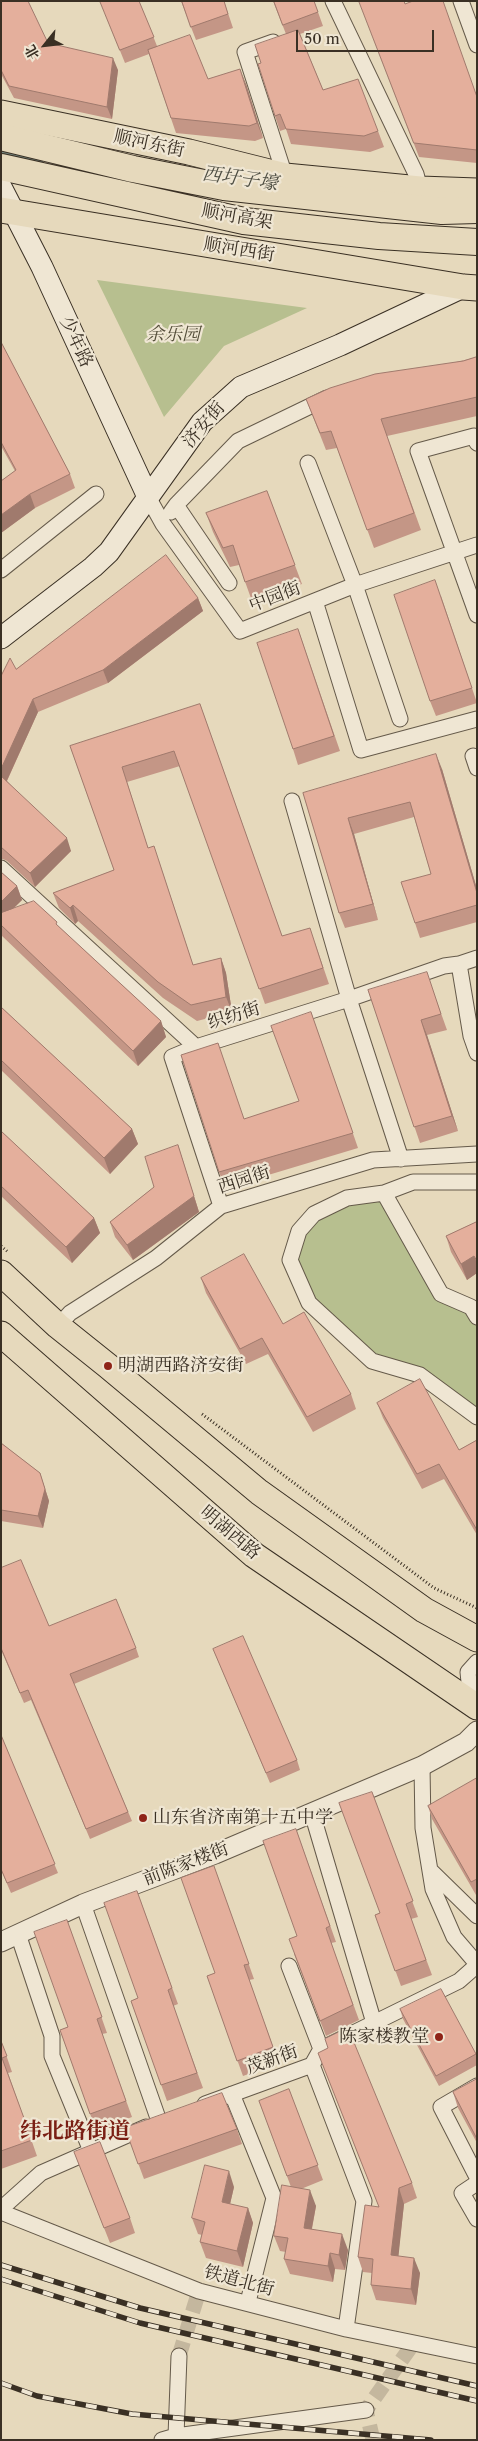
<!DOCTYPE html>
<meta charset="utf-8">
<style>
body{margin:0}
#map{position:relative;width:478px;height:2441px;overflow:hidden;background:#e6d9bc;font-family:"Libre Caslon Text","Noto Serif SC",serif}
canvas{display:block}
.frame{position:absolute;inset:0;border:2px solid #3a3024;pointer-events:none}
.north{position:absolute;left:20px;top:20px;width:50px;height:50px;-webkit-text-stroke:4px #efe6d3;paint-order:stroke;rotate:241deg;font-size:14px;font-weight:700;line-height:20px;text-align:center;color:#3a3024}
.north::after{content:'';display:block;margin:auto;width:18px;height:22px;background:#3a3024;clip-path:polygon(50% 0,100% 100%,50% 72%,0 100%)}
.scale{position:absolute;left:296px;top:30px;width:138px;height:22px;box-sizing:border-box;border:2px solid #3a3024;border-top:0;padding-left:6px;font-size:15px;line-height:18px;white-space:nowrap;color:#3a3024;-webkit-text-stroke:4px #efe6d3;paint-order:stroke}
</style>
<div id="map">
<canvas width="478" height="2441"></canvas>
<div class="frame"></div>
<div class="north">北</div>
<div class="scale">50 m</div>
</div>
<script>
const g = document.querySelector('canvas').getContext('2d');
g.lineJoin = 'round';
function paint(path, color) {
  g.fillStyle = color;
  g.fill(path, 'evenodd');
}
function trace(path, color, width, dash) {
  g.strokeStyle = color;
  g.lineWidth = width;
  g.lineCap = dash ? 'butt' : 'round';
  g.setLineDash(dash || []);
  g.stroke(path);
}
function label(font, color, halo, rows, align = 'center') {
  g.font = font + ' "Libre Caslon Text","Noto Serif SC",serif';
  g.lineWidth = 4.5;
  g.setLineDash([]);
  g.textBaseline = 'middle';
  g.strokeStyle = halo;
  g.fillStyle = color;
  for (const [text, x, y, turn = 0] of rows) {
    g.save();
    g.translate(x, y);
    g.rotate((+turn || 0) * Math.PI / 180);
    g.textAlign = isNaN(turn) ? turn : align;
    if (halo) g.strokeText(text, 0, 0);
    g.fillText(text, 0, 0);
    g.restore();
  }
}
paint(new Path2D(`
 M97,280L307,308L224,346L164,417Z
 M384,1193L441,1294L477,1317V1417L420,1375L372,1361L309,1303L290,1260L314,1214Z`), '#b7bf8f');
trace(new Path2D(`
 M1,151L41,160`), '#71837a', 5.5);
trace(new Path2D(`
 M179,2356L199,2291
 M373,2440L366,2410L413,2344`), '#c4b79e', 15, [15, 8]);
const minor = new Path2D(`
 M333,1L416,174L420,189
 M461,1L477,45
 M273,42L245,52L285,176
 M477,443L474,436L418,451L477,615
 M308,463L355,585L400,719
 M148,497L163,524L240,631L355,585L477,545
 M176,505L238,441L327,398
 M171,512L176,505L229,583
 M1,570L96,494
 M315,601L361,750L477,719
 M473,756L477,768
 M292,801L349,999L401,1159
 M1,868L196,1047L349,999L444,966L459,964L477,958
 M459,964L471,1036L477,1053
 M196,1047L172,1057L221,1206
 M477,1182H413L384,1193L347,1198L314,1214L299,1231L290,1260L309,1303L372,1361L420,1375L477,1417
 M384,1193L441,1294L471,1307L477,1317
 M58,1326L70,1313L156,1258L221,1206L373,1160L477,1154
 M477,1662L468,1672L470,1692L477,1698
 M422,1766L423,1828L433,1889L454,1937L477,1964
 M312,1813L374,2023
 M430,1870L477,1916
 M83,1904L159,2121
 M18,1934L52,2036V2056L91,2151
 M289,1966L321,2049
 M312,2065L364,2201L346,2329
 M312,2065L321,2049L459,1981L477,1965
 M477,2086L441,2107L477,2177
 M232,2094L274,2198L248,2302
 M205,2104L312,2065
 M477,2183L462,2193L477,2219
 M1,2209L41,2173L146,2127
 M1,2212L199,2291L346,2329L477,2356
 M176,2436L179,2356
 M162,2440L176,2436L366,2410`);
const tertiary = new Path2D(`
 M1,1942L83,1904L215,1854L422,1766L466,1742L477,1731`);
const secondary = new Path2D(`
 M1,187L42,267L148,497
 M1,638L93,567L109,552L202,422L241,387L340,345L463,287`);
const primary = new Path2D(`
 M1,113L189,152L285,176L420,189L477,191
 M1,210L463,287L477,288
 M1,1273L58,1326L108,1366L259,1492L424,1610L477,1639
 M1,1334L254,1555L477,1707`);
const trunk = new Path2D(`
 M1,137L133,169L224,187L442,211L477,210
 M1,167L244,221L379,236L477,242`);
trace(minor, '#655a4a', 17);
trace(tertiary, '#655a4a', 21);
trace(secondary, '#3a3024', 23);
trace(primary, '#3a3024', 27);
trace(trunk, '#3a3024', 28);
trace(new Path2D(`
 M1,1246L8,1252
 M202,1414L434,1588L477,1608`), '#3a3024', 3, [1, 2.5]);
trace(minor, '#efe6d3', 15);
trace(tertiary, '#efe6d3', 19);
trace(secondary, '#efe6d3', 21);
trace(primary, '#e6d9bc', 25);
trace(trunk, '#e6d9bc', 26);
const rail = new Path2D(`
 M1,2265L140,2308L477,2386
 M1,2279L140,2323L477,2401
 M1,2383L37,2396L132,2414L431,2440`);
trace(rail, '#3a3024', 5.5);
trace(rail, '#efe6d3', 4, [11]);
paint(new Path2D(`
 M1,1L48,43L118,70L112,119L14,98L1,74Z
 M100,1H139L157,46L208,79L246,84L263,138L255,141L176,133L149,54L125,63Z
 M181,1H224L233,28L196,40Z
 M273,1H314L323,26L300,34L323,90L378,131L384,147L370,152L291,144L286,129L280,131L275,116L261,63L286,34Z
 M359,1L405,4L477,97V163L419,157Z
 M1,342L70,474L75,488L35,508L1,533V481L15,471L1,446Z
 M477,357V416L387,436L421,530L374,548L337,448L326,450L306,399Z
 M267,491L302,584L252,601L239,565L230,567L213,532L206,513Z
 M441,596L477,703L436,716L430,701Z
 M198,598L203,611L108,683L38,712L7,781L71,851L35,887L7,861L3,859H1V676L16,669Z
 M298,629L340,751L298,765L293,749Z
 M200,704L282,936L315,943L329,984L265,1004L180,766L127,782L148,848L159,861L193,965L221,958L226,973L232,1012L197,1021L163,998L78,921L75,924L59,908L53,893L114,870L70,746Z
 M442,769L477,889V922L420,938L415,923L431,874L414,817L354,834L378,920L345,928L339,913L303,793Z
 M1,872L17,886L22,900L13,909L59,927L161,1021L166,1037L138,1066L1,935Z
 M432,988L447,1030L427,1035L458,1131L420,1143L368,990Z
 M1,1007L132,1129L138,1144L110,1174L1,1070Z
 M311,1012L358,1148L225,1188L219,1172L245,1119L299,1101Z
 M1,1131L94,1218L100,1233L72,1263L1,1196Z
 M178,1145L199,1212L133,1260L115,1237L110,1222L154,1187Z
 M477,1221V1273L467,1280L451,1252L446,1236L476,1222Z
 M201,1278L283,1324L351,1394L356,1409L313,1432L268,1354L246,1364L206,1293Z
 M377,1403L459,1450L477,1440V1535L444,1479L422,1489L383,1418Z
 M1,1443L40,1473L49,1501L43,1528L1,1521Z
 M1,1568L49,1626L136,1648L139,1657L74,1684L132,1821L90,1839L31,1700L24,1703L1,1650Z
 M213,1649L297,1760L300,1770L270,1783Z
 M1,1735L58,1873L11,1893L1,1870Z
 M477,1778V1895H476L432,1819L428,1806Z
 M372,1792L418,1917L411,1919L432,1975L401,1986L375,1915L380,1913Z
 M296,1829L336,1942L331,1943L359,2020L326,2036L294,1954L297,1936Z
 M214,1866L254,1979L249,1980L279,2063L243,2076L207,1976L215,1973Z
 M137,1891L178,2004L173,2006L203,2088L167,2101L131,2001L138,1998Z
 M67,1920L107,2033L102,2034L132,2117L96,2130L60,2030L68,2027Z
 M400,2009L476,2054L477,2065L439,2086L403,2019Z
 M1,2040L12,2072L8,2073L37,2156L1,2169Z
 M318,2053L412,2183L417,2198L404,2204L398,2256L420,2273L416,2305L376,2300L371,2285L372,2273L363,2272L358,2257L379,2207Z
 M477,2079V2143L458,2108L453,2092Z
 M289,2089L323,2180L301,2189L316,2206L312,2229L348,2250L345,2270L335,2269L333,2282L290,2274L284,2259L286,2252L280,2251L274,2236L291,2187L259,2101Z
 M125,2128L237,2129L242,2144L144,2179Z
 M74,2152L130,2218L135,2233L110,2243Z
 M234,2187L230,2204L248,2208L253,2223L243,2267L206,2258L200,2242L202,2235L198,2234L192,2218Z`), '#c49686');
paint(new Path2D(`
 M113,58L118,70L112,119L107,107Z
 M240,69L246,84L263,138L257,123Z
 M30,494L35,508L1,533V515Z
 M198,598L203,611L108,683L103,670Z
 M33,699L38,712L4,787L1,779V769Z
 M436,754L442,769L477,889V893Z
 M348,818L354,834L378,920L373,904Z
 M67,838L71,851L35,887L30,873Z
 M17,886L22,900L1,920V902Z
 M73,905L78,921L75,924L70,908Z
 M221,958L226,973L232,1012L226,997Z
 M421,1020L427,1035L458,1131L452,1116Z
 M161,1021L166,1037L138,1066L133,1051Z
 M132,1129L138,1144L110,1174L104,1158Z
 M178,1145L199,1212L133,1260L127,1245Z
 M94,1218L100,1233L72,1263L66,1247Z
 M474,1256L477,1263V1273L467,1280L461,1264Z
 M40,1473L49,1501L43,1528L38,1516Z
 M229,2171L234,2187L227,2217L222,2202Z
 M399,2188L404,2204L397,2270L391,2255Z
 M310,2190L316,2206L309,2243L304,2228Z
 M248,2208L253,2223L243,2267L237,2251Z
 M342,2234L348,2250L345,2270L339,2255Z
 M330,2253L335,2269L333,2282L328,2266Z
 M414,2258L420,2273L416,2305L411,2289Z`), '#a07a6d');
const building = new Path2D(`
 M1,1H28L48,43L113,58L107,107L9,86L1,70Z
 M100,1H139L154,37L120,50Z
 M182,1H224L228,14L191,27Z
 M274,1H314L318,12L283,25Z
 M359,1H404L405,4L413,1H443L477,97V150L414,143Z
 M298,30L323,90L358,79L378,131L364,136L286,129L280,114L275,116L258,64L261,63L255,45Z
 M190,35L208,79L240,69L257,123L249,126L171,118L148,50Z
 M1,342L70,474L30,494L1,515V481L16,470L1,442Z
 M477,357V397L381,419L414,513L367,530L331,431L320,433L306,399L330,388L375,374L463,361Z
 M267,491L295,565L245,582L233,545L223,548L206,513Z
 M166,555L198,598L103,670L33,699L1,769V676L10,658L16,669Z
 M435,580L472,688L430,701L394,595Z
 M298,629L334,736L293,749L257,643Z
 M200,704L282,936L310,928L323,968L259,989L174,751L122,767L148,848L154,846L193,965L221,958L226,997L191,1005L158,982L73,905L70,908L53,893L114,870L70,746Z
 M436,754L477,893V905L415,923L401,882L431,874L410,802L348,818L373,904L339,913L303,793Z
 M1,776L67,838L30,873L1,847Z
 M1,872L17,886L1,902Z
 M34,901L57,922L56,924L161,1021L133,1051L1,925V913Z
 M427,972L441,1014L421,1020L452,1116L414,1127L368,990Z
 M1,1007L132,1129L104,1158L1,1060Z
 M311,1012L353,1133L219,1172L181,1055L218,1043L244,1119L299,1101L271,1026Z
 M1,1131L94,1218L66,1247L1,1186Z
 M178,1145L194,1196L127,1245L110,1222L154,1187L145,1157Z
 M477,1221V1261L474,1256L461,1264L446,1236L476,1222Z
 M244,1254L283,1324L304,1312L351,1394L307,1417L262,1338L240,1349L201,1278Z
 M420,1379L459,1450L477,1440V1530L439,1464L417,1474L377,1403Z
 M1,1443L40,1473L45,1489L38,1516L1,1510Z
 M21,1560L49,1626L116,1599L136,1648L70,1674L128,1812L86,1829L28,1690L20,1693L1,1648V1568Z
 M243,1636L297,1760L266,1773L213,1649Z
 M1,1735L55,1864L7,1883L1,1869Z
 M477,1778V1879L471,1882L428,1806Z
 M372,1792L413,1901L406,1904L426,1960L395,1971L375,1915L380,1913L339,1803Z
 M296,1829L330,1926L326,1928L353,2005L320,2021L289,1939L297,1936L263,1841Z
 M214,1866L249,1964L244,1965L273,2047L237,2061L207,1976L215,1973L181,1878Z
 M137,1891L172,1988L168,1990L197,2073L161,2085L131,2001L138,1998L104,1903Z
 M67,1920L102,2017L97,2019L126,2101L90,2114L60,2030L68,2027L34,1932Z
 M441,1989L476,2054L436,2076L400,2009Z
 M348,2028L412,2183L399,2188L391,2255L414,2258L411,2289L371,2285L373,2259L358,2257L365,2205L379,2207L318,2053L328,2048L325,2039Z
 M1,2041L7,2056L2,2058L32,2140L1,2151Z
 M477,2079V2139L453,2092Z
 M289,2089L318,2165L287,2176L259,2101Z
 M222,2093L237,2129L138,2164L125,2128Z
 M100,2142L130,2218L104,2228L74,2152Z
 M205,2165L229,2171L222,2202L248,2208L237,2251L200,2242L205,2222L192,2218Z
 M282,2185L310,2190L304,2228L342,2234L339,2255L330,2253L328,2266L284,2259L288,2238L274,2236Z`);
paint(building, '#e4af9c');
trace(building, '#a07a6d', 1);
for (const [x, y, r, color] of [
 [108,1366,5,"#8f2418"],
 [143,1818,5,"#8f2418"],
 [439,2037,5,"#8f2418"]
]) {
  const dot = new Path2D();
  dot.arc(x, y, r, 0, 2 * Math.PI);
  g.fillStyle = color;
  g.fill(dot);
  trace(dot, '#efe6d3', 2);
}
label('18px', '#3a3024', '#efe6d3', [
 ["顺河东街",149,144,12],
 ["顺河高架",237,217,10],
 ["顺河西街",239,250,9],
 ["少年路",76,342,65],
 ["济安街",204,425,-49],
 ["中园街",275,597,-21],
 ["织纺街",234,1016,-17],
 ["西园街",244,1180,-18],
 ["明湖西路",230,1533,40],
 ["前陈家楼街",186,1864,-21],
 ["茂新街",272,2060,-20],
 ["铁道北街",239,2281,15]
]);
label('italic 18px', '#534d39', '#efe6d3', [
 ["余乐园",173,335]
]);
label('18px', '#3a3024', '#efe6d3', [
 ["明湖西路济安街",118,1366],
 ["山东省济南第十五中学",153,1818],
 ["陈家楼教堂",429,2037,"right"]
], 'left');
label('italic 19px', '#4c4c41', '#efe6d3', [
 ["西圩子壕",240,179,8]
]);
label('bold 22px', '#7a1f14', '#efe6d3', [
 ["纬北路街道",75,2132]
]);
</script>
